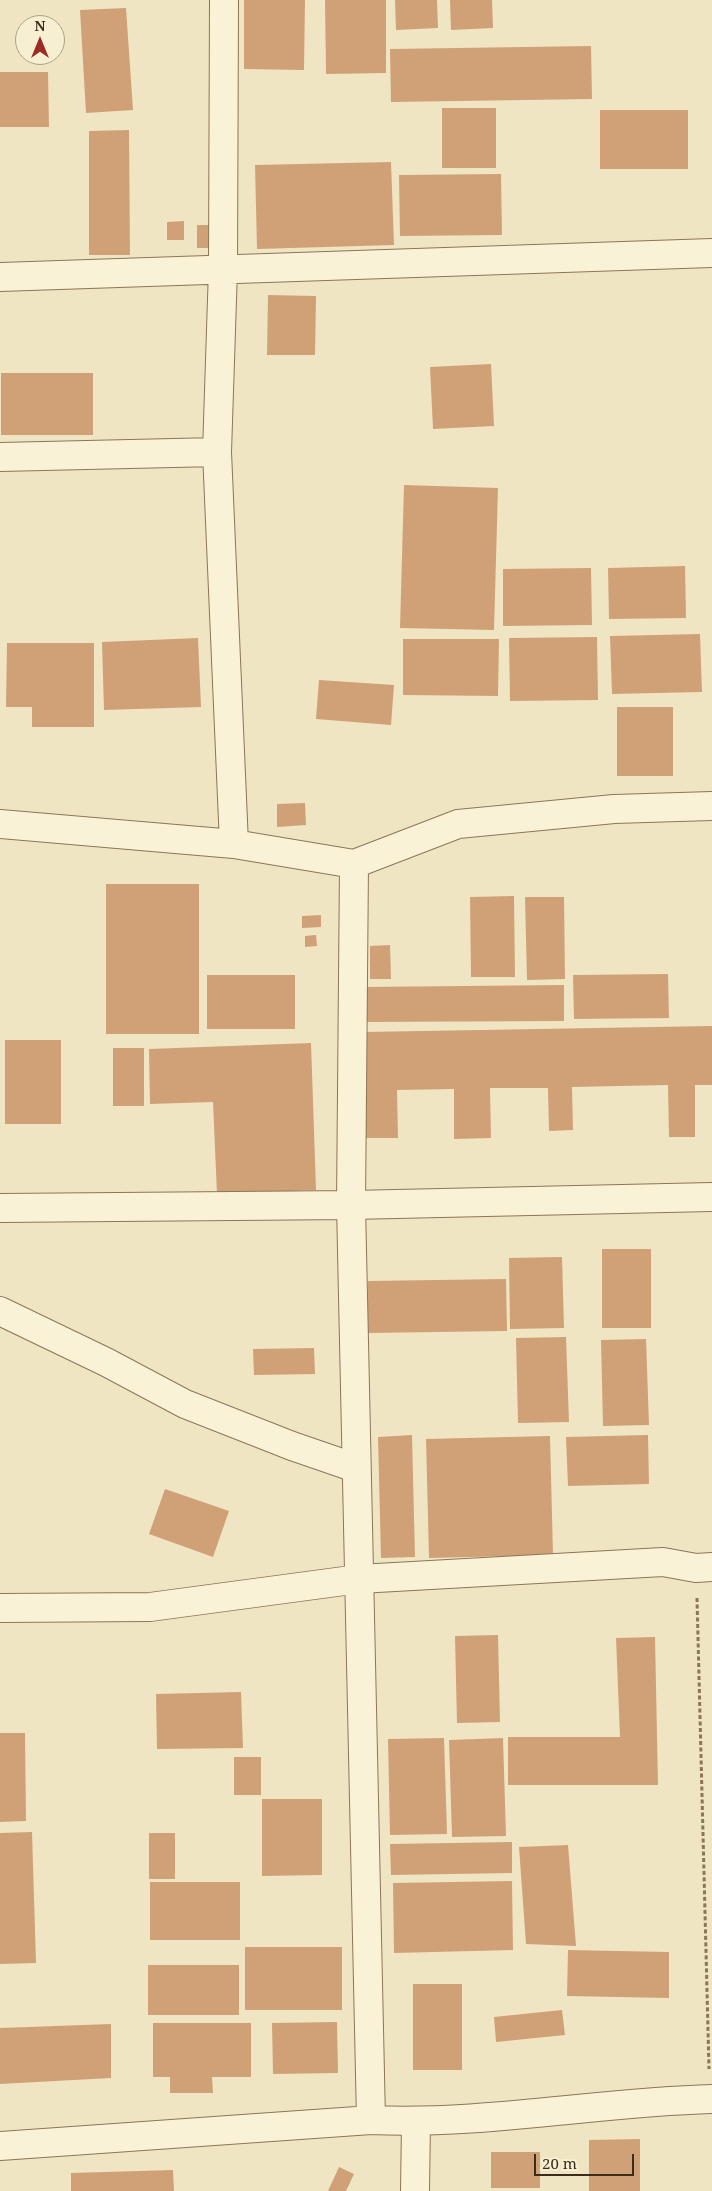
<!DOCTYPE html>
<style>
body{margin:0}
#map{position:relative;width:712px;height:2191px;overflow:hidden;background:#f0e5c2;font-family:"Noto Serif",serif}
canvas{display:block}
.north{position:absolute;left:15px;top:15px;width:50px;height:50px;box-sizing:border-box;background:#f7efd2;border:1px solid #aba18a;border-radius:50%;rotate:0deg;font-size:14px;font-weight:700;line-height:20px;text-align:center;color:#3a2d1d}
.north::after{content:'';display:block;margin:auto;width:18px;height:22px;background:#9d2b25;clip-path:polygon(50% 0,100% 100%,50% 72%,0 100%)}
.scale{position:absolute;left:534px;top:2154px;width:100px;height:22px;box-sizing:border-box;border:2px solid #3a2d1d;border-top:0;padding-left:6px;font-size:15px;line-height:18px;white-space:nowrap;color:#3a2d1d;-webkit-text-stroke:4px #f7efd2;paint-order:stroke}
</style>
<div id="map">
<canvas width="712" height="2191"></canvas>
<div class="north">N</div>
<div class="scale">20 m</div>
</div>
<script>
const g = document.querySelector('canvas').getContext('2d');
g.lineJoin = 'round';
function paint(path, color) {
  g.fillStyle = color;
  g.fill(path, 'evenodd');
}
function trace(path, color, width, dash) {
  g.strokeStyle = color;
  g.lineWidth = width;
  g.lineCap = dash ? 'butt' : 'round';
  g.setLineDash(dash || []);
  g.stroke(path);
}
paint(new Path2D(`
 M244,0H305L304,70L244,69Z
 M325,0H386V73L326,74Z
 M395,0H437L438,28L396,30Z
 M450,0H492L493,28L451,30Z
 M126,8L133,110L86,113L80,10Z
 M591,46L592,99L391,102L390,49Z
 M0,72H48L49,127H0Z
 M442,108H496V168H442Z
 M600,110H688V169H600Z
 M129,130L130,255H89V131Z
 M391,162L394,245L257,249L255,165Z
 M501,174L502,235L400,236L399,175Z
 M184,221V240H167V222Z
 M197,225H209V248H197Z
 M268,295L316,296L315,355H267Z
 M491,364L494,426L433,429L430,367Z
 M1,373H93V435H1Z
 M404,485L498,488L494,630L400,628Z
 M685,566L686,618L609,619L608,568Z
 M591,568L592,625L503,626V569Z
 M700,634L702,692L612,694L610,636Z
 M597,637L598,700L510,701L509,638Z
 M198,638L201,707L104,710L102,642Z
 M403,639H499L498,696L403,695Z
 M7,643H94V727H32V707H6Z
 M319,680L394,685L391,725L316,719Z
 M617,707H673V776H617Z
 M305,803L306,825L277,827V804Z
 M106,884H199V1034H106Z
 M514,896L515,977H471L470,897Z
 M525,897H564L565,979L527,980Z
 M321,915V927L302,928V916Z
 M316,935L317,946L305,947V936Z
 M390,945L391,979H370V946Z
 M668,974L669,1018L574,1019L573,975Z
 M207,975H295V1029H207Z
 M564,985V1021L364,1022L363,987Z
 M712,1026V1085H695V1137H669L668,1085L572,1087L573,1130L549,1131L548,1088H490L491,1138L454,1139V1089L397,1090L398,1138H366L364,1032Z
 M5,1040H61V1124H5Z
 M311,1043L316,1190L217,1194L213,1102L150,1104L149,1049Z
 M113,1048H144V1106H113Z
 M602,1249H651V1328H602Z
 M562,1257L564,1328L510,1329L509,1258Z
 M506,1279L507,1331L368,1333V1281Z
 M566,1337L569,1422L518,1423L516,1338Z
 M646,1339L649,1425L603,1426L601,1340Z
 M314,1348L315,1374L254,1375L253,1349Z
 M412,1435L415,1557L381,1558L378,1437Z
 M648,1435L649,1484L568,1486L566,1437Z
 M550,1436L553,1555L429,1558L426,1439Z
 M165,1489L229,1511L213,1557L149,1534Z
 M498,1635L500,1722L457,1723L455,1636Z
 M655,1637L658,1785H508V1737H620L616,1638Z
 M241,1692L243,1748L157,1749L156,1694Z
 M0,1733H25L26,1821L0,1822Z
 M444,1738L447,1834L390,1835L388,1739Z
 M503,1738L506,1836L452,1837L449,1740Z
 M234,1757H261V1795H234Z
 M262,1799H322V1875L262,1876Z
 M32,1832L36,1963L0,1964V1833Z
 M149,1833H175V1879H149Z
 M512,1842V1873L391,1875L390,1844Z
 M568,1845L576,1946L526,1944L519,1847Z
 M512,1881L513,1950L394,1953L393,1883Z
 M150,1882H240V1940H150Z
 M245,1947H342V2010H245Z
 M568,1950L669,1952V1998L567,1996Z
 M148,1965H239V2015H148Z
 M413,1984H462V2070H413Z
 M562,2010L565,2035L496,2042L494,2017Z
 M337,2022L338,2073L273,2074L272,2023Z
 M153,2023H251V2077H212L213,2093H170V2077H153Z
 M111,2024V2078L0,2084V2028Z
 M640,2139V2191H589V2140Z
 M491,2152H540V2188H491Z
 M339,2167L354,2174L346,2191H328Z
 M173,2170L174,2191H71V2173Z`), '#d0a176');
const minor = new Path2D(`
 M224,0L223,269L217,452L234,844L354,864L458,824L614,809L712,806
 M0,277L712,253
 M0,457L217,452
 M0,824L234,844
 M354,864L351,1205L371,2120
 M0,1208L351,1205L712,1197
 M0,1311L106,1362L185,1404L292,1446L356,1468
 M0,1608L150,1607L359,1579L663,1562L696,1568L712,1567
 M0,2146L371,2120C485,2125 598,2102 712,2099
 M415,2191L416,2122`);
trace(minor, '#8b7658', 30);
trace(new Path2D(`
 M697,1598L709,2069`), '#8b7658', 3, [4, 2.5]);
trace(minor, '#faf2d6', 28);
</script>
